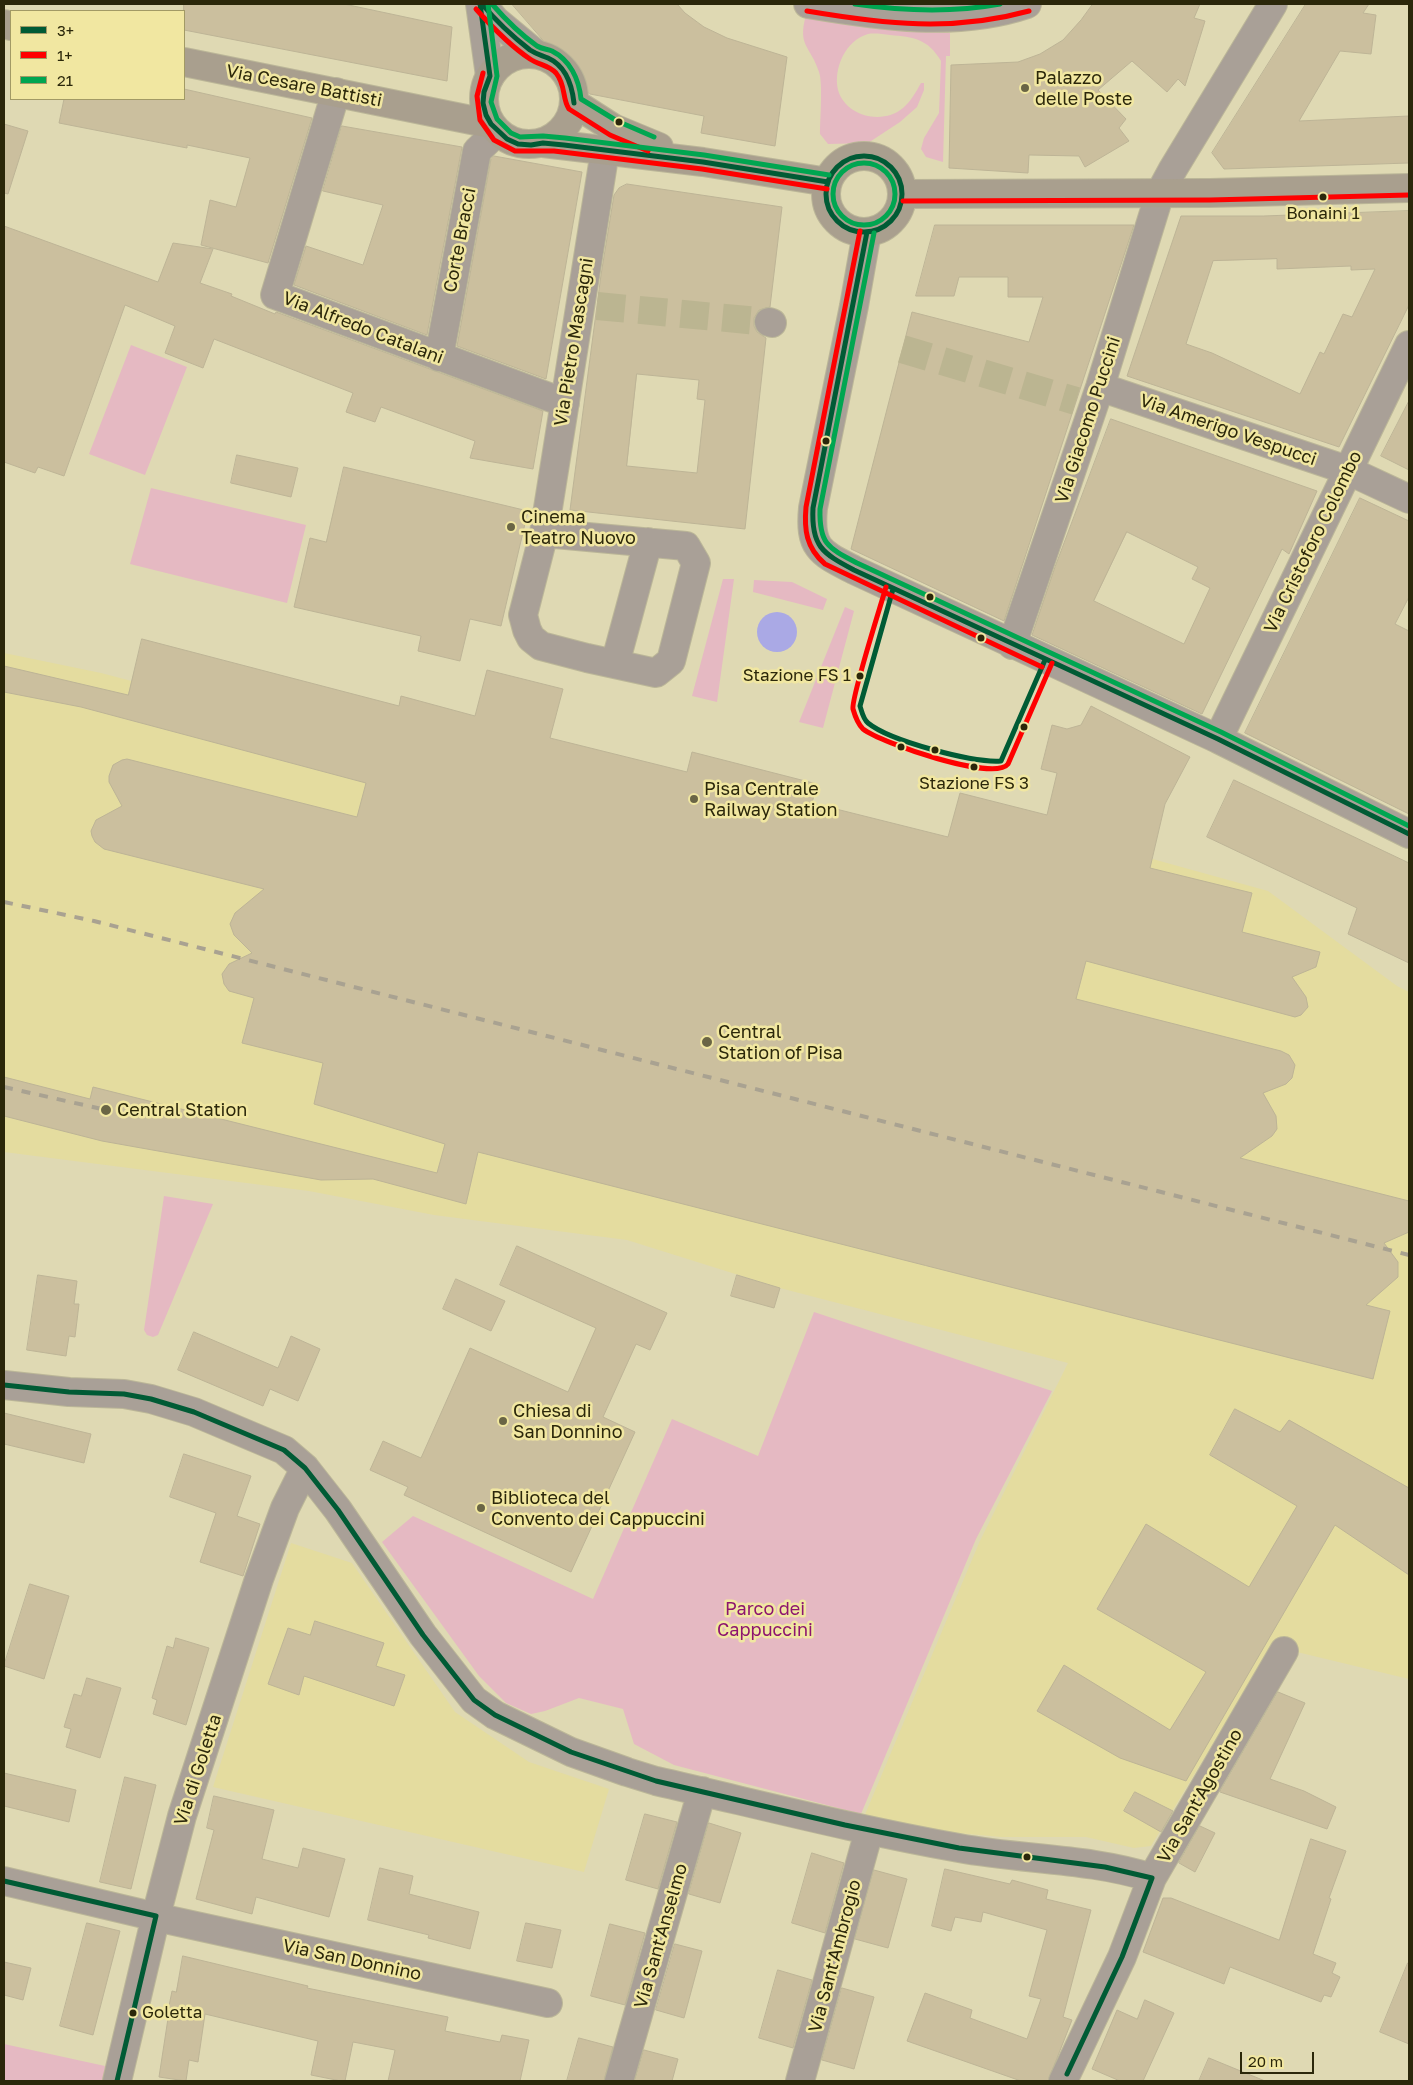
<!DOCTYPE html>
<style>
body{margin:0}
#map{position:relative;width:1413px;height:2085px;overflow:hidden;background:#dfd9b3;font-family:"Golos Text",sans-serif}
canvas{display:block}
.frame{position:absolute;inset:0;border:5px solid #2b270a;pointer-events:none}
.legend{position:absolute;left:10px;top:10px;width:175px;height:90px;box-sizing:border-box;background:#f1e7a1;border:1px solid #a29a65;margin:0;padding:6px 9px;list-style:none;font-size:15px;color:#2b270a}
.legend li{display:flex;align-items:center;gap:10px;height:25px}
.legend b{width:25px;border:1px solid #a29a65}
.scale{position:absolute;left:1240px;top:2052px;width:74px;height:22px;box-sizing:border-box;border:2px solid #2b270a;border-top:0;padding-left:6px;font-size:15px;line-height:18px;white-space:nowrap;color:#2b270a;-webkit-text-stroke:4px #f1e7a1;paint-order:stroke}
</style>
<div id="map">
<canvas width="1413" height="2085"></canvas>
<div class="frame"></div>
<ul class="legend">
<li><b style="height:6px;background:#005b35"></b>3+</li>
<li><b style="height:6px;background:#f00"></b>1+</li>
<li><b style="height:6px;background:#00a651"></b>21</li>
</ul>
<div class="scale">20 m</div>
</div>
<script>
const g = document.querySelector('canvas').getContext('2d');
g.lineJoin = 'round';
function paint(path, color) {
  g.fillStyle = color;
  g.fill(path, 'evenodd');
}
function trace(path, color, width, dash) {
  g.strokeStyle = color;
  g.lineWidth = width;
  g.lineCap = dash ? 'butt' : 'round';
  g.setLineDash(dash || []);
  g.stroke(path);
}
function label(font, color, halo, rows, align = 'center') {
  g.font = font + ' "Golos Text",sans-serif';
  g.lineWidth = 5;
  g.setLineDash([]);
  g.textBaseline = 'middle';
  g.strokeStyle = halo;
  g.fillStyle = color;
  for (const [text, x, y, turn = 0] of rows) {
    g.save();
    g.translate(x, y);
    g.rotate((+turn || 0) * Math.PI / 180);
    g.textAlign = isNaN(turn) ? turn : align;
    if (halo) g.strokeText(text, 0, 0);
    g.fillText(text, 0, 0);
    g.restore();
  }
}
paint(new Path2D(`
 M4,653L101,673L376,745L905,910L1037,827L1268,891L1397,986L1409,992V1679L1272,1646L1151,1846L1134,1848L1086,1837H1001L958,1833L864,1817L979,1543L1068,1363L780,1288L627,1240L434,1215L309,1191L4,1152Z
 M291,1543L352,1563L455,1712L529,1762L609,1789L584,1872L213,1787Z`), '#e4dc9f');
paint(new Path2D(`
 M806,15L889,29L950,33V56H946L943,162L926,157L921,149L924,138L939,113L941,61C928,39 914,37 890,35C883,34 874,33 868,34C846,40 833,68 838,90C846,117 883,125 903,108C911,101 916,92 921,83H924V90L917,107L900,122L868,143L828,144L820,134C820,120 823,83 819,72C811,46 797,47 806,15Z
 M131,345L187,367L145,475L89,454Z
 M151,488L306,525L287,603L130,564Z
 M723,579H734L717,702L692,696Z
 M754,580L792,582L827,599L823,610L753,592Z
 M845,607L854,611L823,728L799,722Z
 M164,1196L213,1204L158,1335L153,1337L147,1335L144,1330Z
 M814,1312L1052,1391L976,1539L861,1814L674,1765L634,1744L623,1709L579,1698L545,1711L531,1714L506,1703L479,1676L382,1542L413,1516L593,1599L672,1419L758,1456Z
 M4,2044L105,2066L103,2081H4Z`), '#e5b9c2');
paint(new Path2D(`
 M757 632a20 20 0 1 1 40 0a20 20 0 1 1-40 0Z`), '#aaa9e5');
const building = new Path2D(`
 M184,4H344L452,27L447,81L184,30Z
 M512,4H677L685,13L704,27L727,38L787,57L775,146L701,133L704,116L590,94Z
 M1093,4H1200L1194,18L1205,21L1185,86L1178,79L1167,92L1132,61L1098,90L1126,119L1119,128L1129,141L1085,167L1079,156L1029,155L1028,173L949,168L951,65L1018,62L1040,54L1063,40L1081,20Z
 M1306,4H1369L1363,13L1376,15L1371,54L1340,51L1299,121L1409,116V163L1224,169L1212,153Z
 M184,89L312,118L268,263L201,245L210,200L236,207L250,158L187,145V148L59,123L64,99H184Z
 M4,124L28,131L8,194L4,193Z
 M342,126L462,147L427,335L294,285L306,246L363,265L383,205L323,191Z
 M494,156L582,172L546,379L457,346L491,159Z
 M627,184L782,207L770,307L759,310L754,318V326L757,332L766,338L745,529L570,510L601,275L614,195L619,188ZM637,374L699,380L697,399L705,400L697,473L627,466Z
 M1409,211V305L1339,447L1127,376L1181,216H1263ZM1277,259V269L1351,266V270L1375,269L1352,317L1343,314L1324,354L1320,352L1300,394L1212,353L1186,344L1213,261Z
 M935,225H1134L1004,621L851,549L912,312L1029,342L1043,297H1008V277H959L954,296H916Z
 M4,226L158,282L173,243L213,249L200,283L232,294L231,296L275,314L276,312L543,411L533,469L470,458L475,441L381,407L375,422L346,412L353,393L214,339L203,368L165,353L175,326L125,305L64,476L38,467L35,473L4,462Z
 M1409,401V470L1381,456Z
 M1111,419L1317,491L1289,554L1282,549L1202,714L1032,635L1055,567ZM1127,532L1198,567L1192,579L1210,588L1184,644L1094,601Z
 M237,455L298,468L291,497L231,483Z
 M344,467L528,511L501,626L470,619L460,661L418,651L421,636L294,607L310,538L326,542Z
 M1360,498L1409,521V597L1395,624L1409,631V814L1245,733Z
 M142,639L399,706L401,696L475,716L487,670L563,689L550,738L687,772L692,752L817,784L812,803L948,837L960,793L1047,815L1057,773L1041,769L1052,725L1067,729L1081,725L1091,706L1190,757L1165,804L1150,868L1252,893L1242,932L1320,952L1316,967L1292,977L1306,997L1308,1007L1301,1015L1295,1017L1086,961L1076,999L1281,1051L1289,1055L1295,1065L1292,1078L1286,1084L1263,1093L1276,1116L1277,1129L1272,1136L1240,1158L1409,1201V1232L1384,1243L1398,1262V1277L1366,1305L1390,1311L1373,1379L478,1152L466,1204L373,1179L321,1180L102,1141L4,1116V1077L90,1099L93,1087L437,1173L445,1144L314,1104L323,1063L242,1043L254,998L229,991L224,984L222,974L229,964L252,953L234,935L230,924L235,913L264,889L104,849L95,842L92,836L91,831L96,820L122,806L109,782V776L113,765L122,760L127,759L357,817L366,783L81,707L4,692V666L128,695Z
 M1234,780L1409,863V963L1348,934L1357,908L1207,837Z
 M517,1246L667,1313L650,1350L636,1344L603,1417L635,1432L571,1572L404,1495L408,1487L370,1470L383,1441L421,1458L470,1348L568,1392L596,1328L500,1285Z
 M38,1275L77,1281L74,1304H79L75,1337L69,1336L66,1356L27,1350Z
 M737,1275L780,1288L774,1308L731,1296Z
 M456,1279L505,1301L491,1331L443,1309Z
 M194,1332L278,1368L291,1336L320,1349L298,1401L270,1389L263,1406L178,1370Z
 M1235,1409L1280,1432L1289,1420L1409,1488V1575L1335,1525L1186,1781L1120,1758L1037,1711L1064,1665L1170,1730L1206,1672L1097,1609L1146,1524L1249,1587L1297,1506L1210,1455Z
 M4,1413L91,1434L84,1463L4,1444Z
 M184,1454L251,1476L237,1516L260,1524L243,1576L200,1562L216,1513L170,1497Z
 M30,1584L69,1596L44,1679L4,1666Z
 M315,1621L384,1643L376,1666L405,1675L394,1706L304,1676L299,1695L268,1684L288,1628L310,1635Z
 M176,1638L209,1648L186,1725L153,1714L157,1700L152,1698L167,1646L173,1648Z
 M87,1678L121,1688L100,1758L66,1747L71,1729L64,1727L74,1694L81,1696Z
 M1278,1692L1305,1703L1270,1779L1304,1791L1336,1807L1327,1829L1220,1792Z
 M4,1773L76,1790L69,1822L4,1806Z
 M125,1777L156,1785L131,1889L100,1882Z
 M1135,1792L1173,1811L1161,1832L1124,1811Z
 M214,1796L274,1810L262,1859L298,1868L303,1848L345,1859L329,1917L256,1897L252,1914L196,1899L214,1830L207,1828Z
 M645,1814L677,1822L658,1889L626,1880Z
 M709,1823L741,1833L720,1903L689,1894Z
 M1200,1826L1215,1833L1195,1872L1179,1863Z
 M1311,1839L1346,1851L1329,1898L1331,1899L1313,1954L1336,1963L1332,1973L1340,1977L1331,1997L1324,1995L1321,2002L1230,1967L1224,1984L1143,1952L1163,1898H1171L1279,1940Z
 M812,1853L844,1863L825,1933L792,1923Z
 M380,1868L413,1876L409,1894L479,1912L470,1949L428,1938L429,1935L368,1920Z
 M945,1869L1010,1884L1012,1880L1048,1890L1046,1899L1091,1910L1063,2017L1072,2020L1048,2081H1021L907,2041L925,1993L972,2010L970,2018L1027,2039L1041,1999L1029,1996L1047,1930L983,1912L981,1922L955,1917L951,1931L932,1926Z
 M874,1870L907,1879L888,1948L855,1939Z
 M87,1923L120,1931L93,2035L60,2026Z
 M526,1923L561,1930L552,1968L517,1961Z
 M610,1924L645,1933L625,2005L591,1996Z
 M675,1944L702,1951L684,2018L656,2010Z
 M183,1956L308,1986L307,1988L448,2017L445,2031L500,2042L502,2035L529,2040L520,2081H388L395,2050L353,2042L345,2081H341L311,2075L318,2041L205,2014L198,2062L189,2060L186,2081L159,2077L169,2012L168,2011L172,1991L176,1992Z
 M4,1962L31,1968L23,2000L4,1995Z
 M1408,1963H1409V2044L1380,2032Z
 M778,1970L812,1980L793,2048L759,2038Z
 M842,1988L874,1997L854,2069L822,2060Z
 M1145,2000L1174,2013L1143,2081H1120L1092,2069L1117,2010L1137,2019Z
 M579,2038L613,2047L604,2081H567Z
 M644,2050L678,2059L672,2081H635Z
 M1209,2058L1265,2081H1199Z`);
paint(building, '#cbbf9e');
trace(building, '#bdb496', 1);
trace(new Path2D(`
 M597,306L769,322
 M902,349L1076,401`), '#bbb591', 28, [28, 14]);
const minor = new Path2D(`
 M480,4L490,76
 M482,4L495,20L536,54
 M808,4C879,16 957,28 1027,4
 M336,92L275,295L565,403
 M867,232L854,306L813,508C809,549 821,553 854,570L1218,739L1409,834
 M769,322L772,323
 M439,357L477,151L497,132
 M1100,387L1347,470L1409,499
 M544,533L686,546L696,563L671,661L656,673L587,658L541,646L531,638L527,630L523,615L544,533L605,151
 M1012,645L1100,387L1160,193L1173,169L1273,4
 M615,664L648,542
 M1218,739L1409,345
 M4,1385L69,1392L124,1394L151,1399L194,1412L284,1450L305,1468L338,1510L423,1635L474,1700L495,1715L571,1752L627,1772L656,1781C757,1804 857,1830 959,1848C1023,1860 1090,1858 1152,1878
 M4,1881L169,1920L548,2003
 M117,2081L156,1916L182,1816L259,1579L285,1508L305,1468
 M619,2081L702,1791
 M800,2081L869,1831
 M1063,2081L1122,1957L1152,1878L1284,1651`);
const major = new Path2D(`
 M4,24L11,26
 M484 99a45 45 0 1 1 90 0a45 45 0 1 1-90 0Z
 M184,62L491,124
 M574,103L613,128L659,147
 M543,143L703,162L828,182
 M826 194a38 38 0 1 1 76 0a38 38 0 1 1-76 0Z
 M903,194L1210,193L1409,188`);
trace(minor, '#bbb698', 30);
trace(major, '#bbb698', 30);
trace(minor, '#a9a097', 28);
trace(major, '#a99f8e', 28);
trace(new Path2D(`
 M4,902L94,921L165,939L1409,1255
 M4,1087L106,1110`), '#a9a291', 4, [9, 9]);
trace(new Path2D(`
 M480,4L490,76L484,92L483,103L486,115L491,124L507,139L518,144L531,145L543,143L564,145L703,162L828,182
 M482,4C496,21 512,36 530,50C536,54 541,55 548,58C566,66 572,85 574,103
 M826 194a38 38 0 1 1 76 0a38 38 0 1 1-76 0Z
 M867,232L813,508C811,546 822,553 854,570L1218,739L1409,834
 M893,589L860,706C862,712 863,719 868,723C890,741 973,763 1001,761L1045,660
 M4,1385L69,1392L124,1394L151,1399L194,1412L284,1450L305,1468L338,1510L423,1635L474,1700L495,1715L571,1752L656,1781L845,1825L959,1848L1105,1867L1152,1878
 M4,1881L156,1916L117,2081
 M1067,2074L1122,1957L1152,1878`), '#005b35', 5);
trace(new Path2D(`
 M476,9C492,27 509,45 530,59C539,65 549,65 556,73C566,85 562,99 569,109L610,135L648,151
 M807,11C884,24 953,32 1029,11
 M483,73L477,96L480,120L494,140L515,151H554L702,169L827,189
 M903,201L1210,200L1409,195
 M860,231L806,507C804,529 806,548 825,564L1042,667
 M886,587C881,605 851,698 853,709C855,716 858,724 863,729C881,743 994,782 1008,764L1052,663`), '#f00', 5);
trace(new Path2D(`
 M488,4L497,76L491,102L497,119L511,133L520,137L543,136L565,138L704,155L829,175
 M492,4C505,19 520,34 537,46C542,49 547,49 552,51C570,60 579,79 581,99L617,121L654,137
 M855,4C903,11 952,13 1000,4
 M833 194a31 31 0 1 1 62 0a31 31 0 1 1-62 0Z
 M874,233L820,509C819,544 828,548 857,563L1221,732L1409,826`), '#00a651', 5);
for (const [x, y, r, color] of [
 [1025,88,5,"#6a6545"],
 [619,122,4.5,"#2b270a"],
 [1323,197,4.5,"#2b270a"],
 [826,441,4.5,"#2b270a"],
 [511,527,5,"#6a6545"],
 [930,597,4.5,"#2b270a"],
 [981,638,4.5,"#2b270a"],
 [860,676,4.5,"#2b270a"],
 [1024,727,4.5,"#2b270a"],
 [901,747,4.5,"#2b270a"],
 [935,750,4.5,"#2b270a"],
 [974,767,4.5,"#2b270a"],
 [694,799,5,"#6a6545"],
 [707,1042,6,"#6a6545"],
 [106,1110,6,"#6a6545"],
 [503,1421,5,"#6a6545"],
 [481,1508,5,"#6a6545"],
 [1027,1857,4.5,"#2b270a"],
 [133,2013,4.5,"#2b270a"]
]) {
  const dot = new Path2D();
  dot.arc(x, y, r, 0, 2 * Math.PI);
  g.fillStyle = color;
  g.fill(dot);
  trace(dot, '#f1e7a1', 2);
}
label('17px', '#2b270a', '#f1e7a1', [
 ["Bonaini 1",1323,214],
 ["Stazione FS 1",851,676,"right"],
 ["Stazione FS 3",974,784],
 ["Goletta",142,2013,"left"]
]);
label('18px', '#2b270a', '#f1e7a1', [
 ["Palazzo",1035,78],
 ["delle Poste",1035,99],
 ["Cinema",521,517],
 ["Teatro Nuovo",521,538],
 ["Pisa Centrale",704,789],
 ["Railway Station",704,810],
 ["Central",718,1032],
 ["Station of Pisa",718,1053],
 ["Central Station",117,1110],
 ["Chiesa di",513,1411],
 ["San Donnino",513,1432],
 ["Biblioteca del",491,1498],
 ["Convento dei Cappuccini",491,1519]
], 'left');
label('18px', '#2b270a', '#f1e7a1', [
 ["Via Cesare Battisti",304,86,11],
 ["Corte Bracci",460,240,-79],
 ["Via Alfredo Catalani",363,328,21],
 ["Via Pietro Mascagni",574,342,-81],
 ["Via Giacomo Puccini",1088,420,-72],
 ["Via Amerigo Vespucci",1228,430,19],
 ["Via Cristoforo Colombo",1313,542,-64],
 ["Via di Goletta",198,1770,-72],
 ["Via Sant'Agostino",1200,1796,-60],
 ["Via Sant'Anselmo",661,1936,-74],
 ["Via Sant'Ambrogio",835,1956,-75],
 ["Via San Donnino",352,1960,12]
]);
label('18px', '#8d146f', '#f1e7a1', [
 ["Parco dei",765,1609],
 ["Cappuccini",765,1630]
]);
</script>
